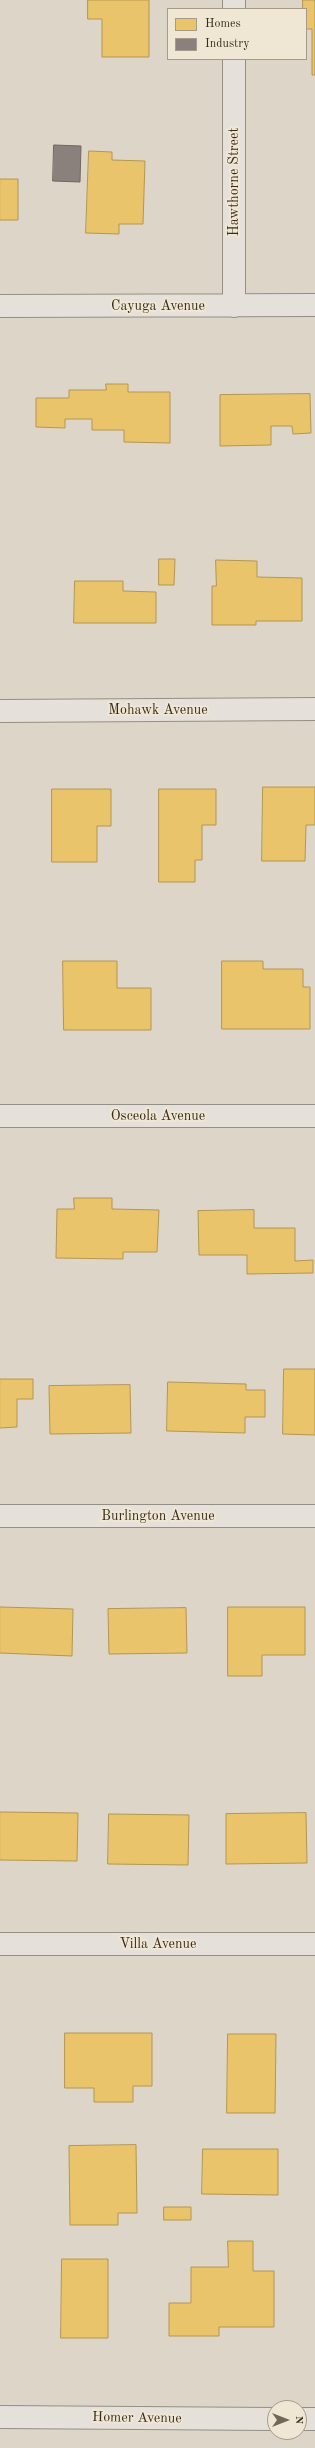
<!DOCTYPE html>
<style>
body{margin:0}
#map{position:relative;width:315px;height:2448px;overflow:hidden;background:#ddd5c7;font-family:"Old Standard TT",serif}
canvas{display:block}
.legend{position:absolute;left:167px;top:8px;width:140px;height:52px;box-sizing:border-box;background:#efe6d4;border:1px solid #a69b8a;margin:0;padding:5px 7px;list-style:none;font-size:12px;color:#382b1a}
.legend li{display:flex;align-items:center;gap:8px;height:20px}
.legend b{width:20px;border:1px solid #a69b8a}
.north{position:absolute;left:267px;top:2400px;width:40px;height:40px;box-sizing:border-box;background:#efe6d4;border:1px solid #a69b8a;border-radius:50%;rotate:90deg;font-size:11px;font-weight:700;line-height:16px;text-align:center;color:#382b1a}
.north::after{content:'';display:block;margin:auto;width:14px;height:18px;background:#726657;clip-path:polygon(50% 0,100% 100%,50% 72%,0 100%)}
</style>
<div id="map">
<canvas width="315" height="2448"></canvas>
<ul class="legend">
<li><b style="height:11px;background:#e9c46a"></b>Homes</li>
<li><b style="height:11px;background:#8a817c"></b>Industry</li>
</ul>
<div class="north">N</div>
</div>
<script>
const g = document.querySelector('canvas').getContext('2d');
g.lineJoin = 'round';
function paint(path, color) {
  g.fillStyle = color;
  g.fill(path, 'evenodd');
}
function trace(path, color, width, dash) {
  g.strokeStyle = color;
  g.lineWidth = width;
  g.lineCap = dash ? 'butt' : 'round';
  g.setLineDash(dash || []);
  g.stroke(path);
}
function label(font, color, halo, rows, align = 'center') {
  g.font = font + ' "Old Standard TT",serif';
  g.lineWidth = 4;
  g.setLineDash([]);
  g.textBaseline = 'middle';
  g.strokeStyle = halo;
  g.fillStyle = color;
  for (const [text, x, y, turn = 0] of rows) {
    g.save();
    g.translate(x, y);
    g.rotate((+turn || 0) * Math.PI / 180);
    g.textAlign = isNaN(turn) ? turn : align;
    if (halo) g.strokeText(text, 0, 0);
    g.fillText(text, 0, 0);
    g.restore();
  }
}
const homes = new Path2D(`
 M88,0H149V57H102V19H88Z
 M303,0H315V75H312V29H306V9H303Z
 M89,151L112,152V160L145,161L143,224H119V234L86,233Z
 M0,179H18V220H0Z
 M106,384H128V392H170V443L124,442V430H92V419H65V428L36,427V398H69V390H106Z
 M310,394L311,433L293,434L292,426H271V445L220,446V395Z
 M159,559H175L174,585H159Z
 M216,560L257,561V577L302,578V621H256V625H212V586H216Z
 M75,581H123V591L156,592V623H74Z
 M263,787H315V825H306L305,861H262Z
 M52,789H111V826H97V862H52Z
 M159,789H216V825H202V860H195V882H159Z
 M63,961H117V988H151V1030H64Z
 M222,961H263V969H303V987H310V1029H222Z
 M74,1198H112V1209L159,1210L157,1252H123V1259L56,1258L57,1209H74Z
 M254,1210V1228H295V1261L313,1260V1273L247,1274V1255H199L198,1211Z
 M284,1369H315V1435L283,1434Z
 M0,1379H33V1399H17V1427L0,1428Z
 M168,1382L246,1384V1390H265V1417H245V1433L167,1431Z
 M130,1385L131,1433L50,1434L49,1386Z
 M0,1607L73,1609L72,1656L0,1653Z
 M228,1607H305V1655H262V1676H228Z
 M186,1608L187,1653L109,1654L108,1609Z
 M0,1812L78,1813L77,1861L0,1860Z
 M306,1813L307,1863L226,1864V1814Z
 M109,1814L189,1815L188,1865L108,1864Z
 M65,2033H152V2086H133V2102H94V2088H65Z
 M228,2034H276L275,2113H227Z
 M136,2145L137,2213H118V2225H70L69,2146Z
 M203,2149H278V2195L202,2194Z
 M164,2207H191V2220H164Z
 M228,2241H253V2271H274V2327H219V2336H169V2303H191V2267H228Z
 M62,2259H108V2338H61Z`);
paint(homes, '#e9c46a');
trace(homes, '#b49652', 1);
const industry = new Path2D(`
 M54,145L81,146L80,182L53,181Z`);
paint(industry, '#8a817c');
trace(industry, '#71675f', 1);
const minor = new Path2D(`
 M234,9V0
 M0,306L315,305
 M234,306V59
 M0,711L315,709
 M0,1116H315
 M0,1516H315
 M0,1944H315
 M0,2417L275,2419
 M299,2419H315`);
trace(minor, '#948e84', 24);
trace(minor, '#e5e1da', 22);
label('14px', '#382b1a', '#efe6d4', [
 ["Hawthorne Street",234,182,-90],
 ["Cayuga Avenue",158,306],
 ["Mohawk Avenue",158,710],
 ["Osceola Avenue",158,1116],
 ["Burlington Avenue",158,1516],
 ["Villa Avenue",158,1944],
 ["Homer Avenue",137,2418,1]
]);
</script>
